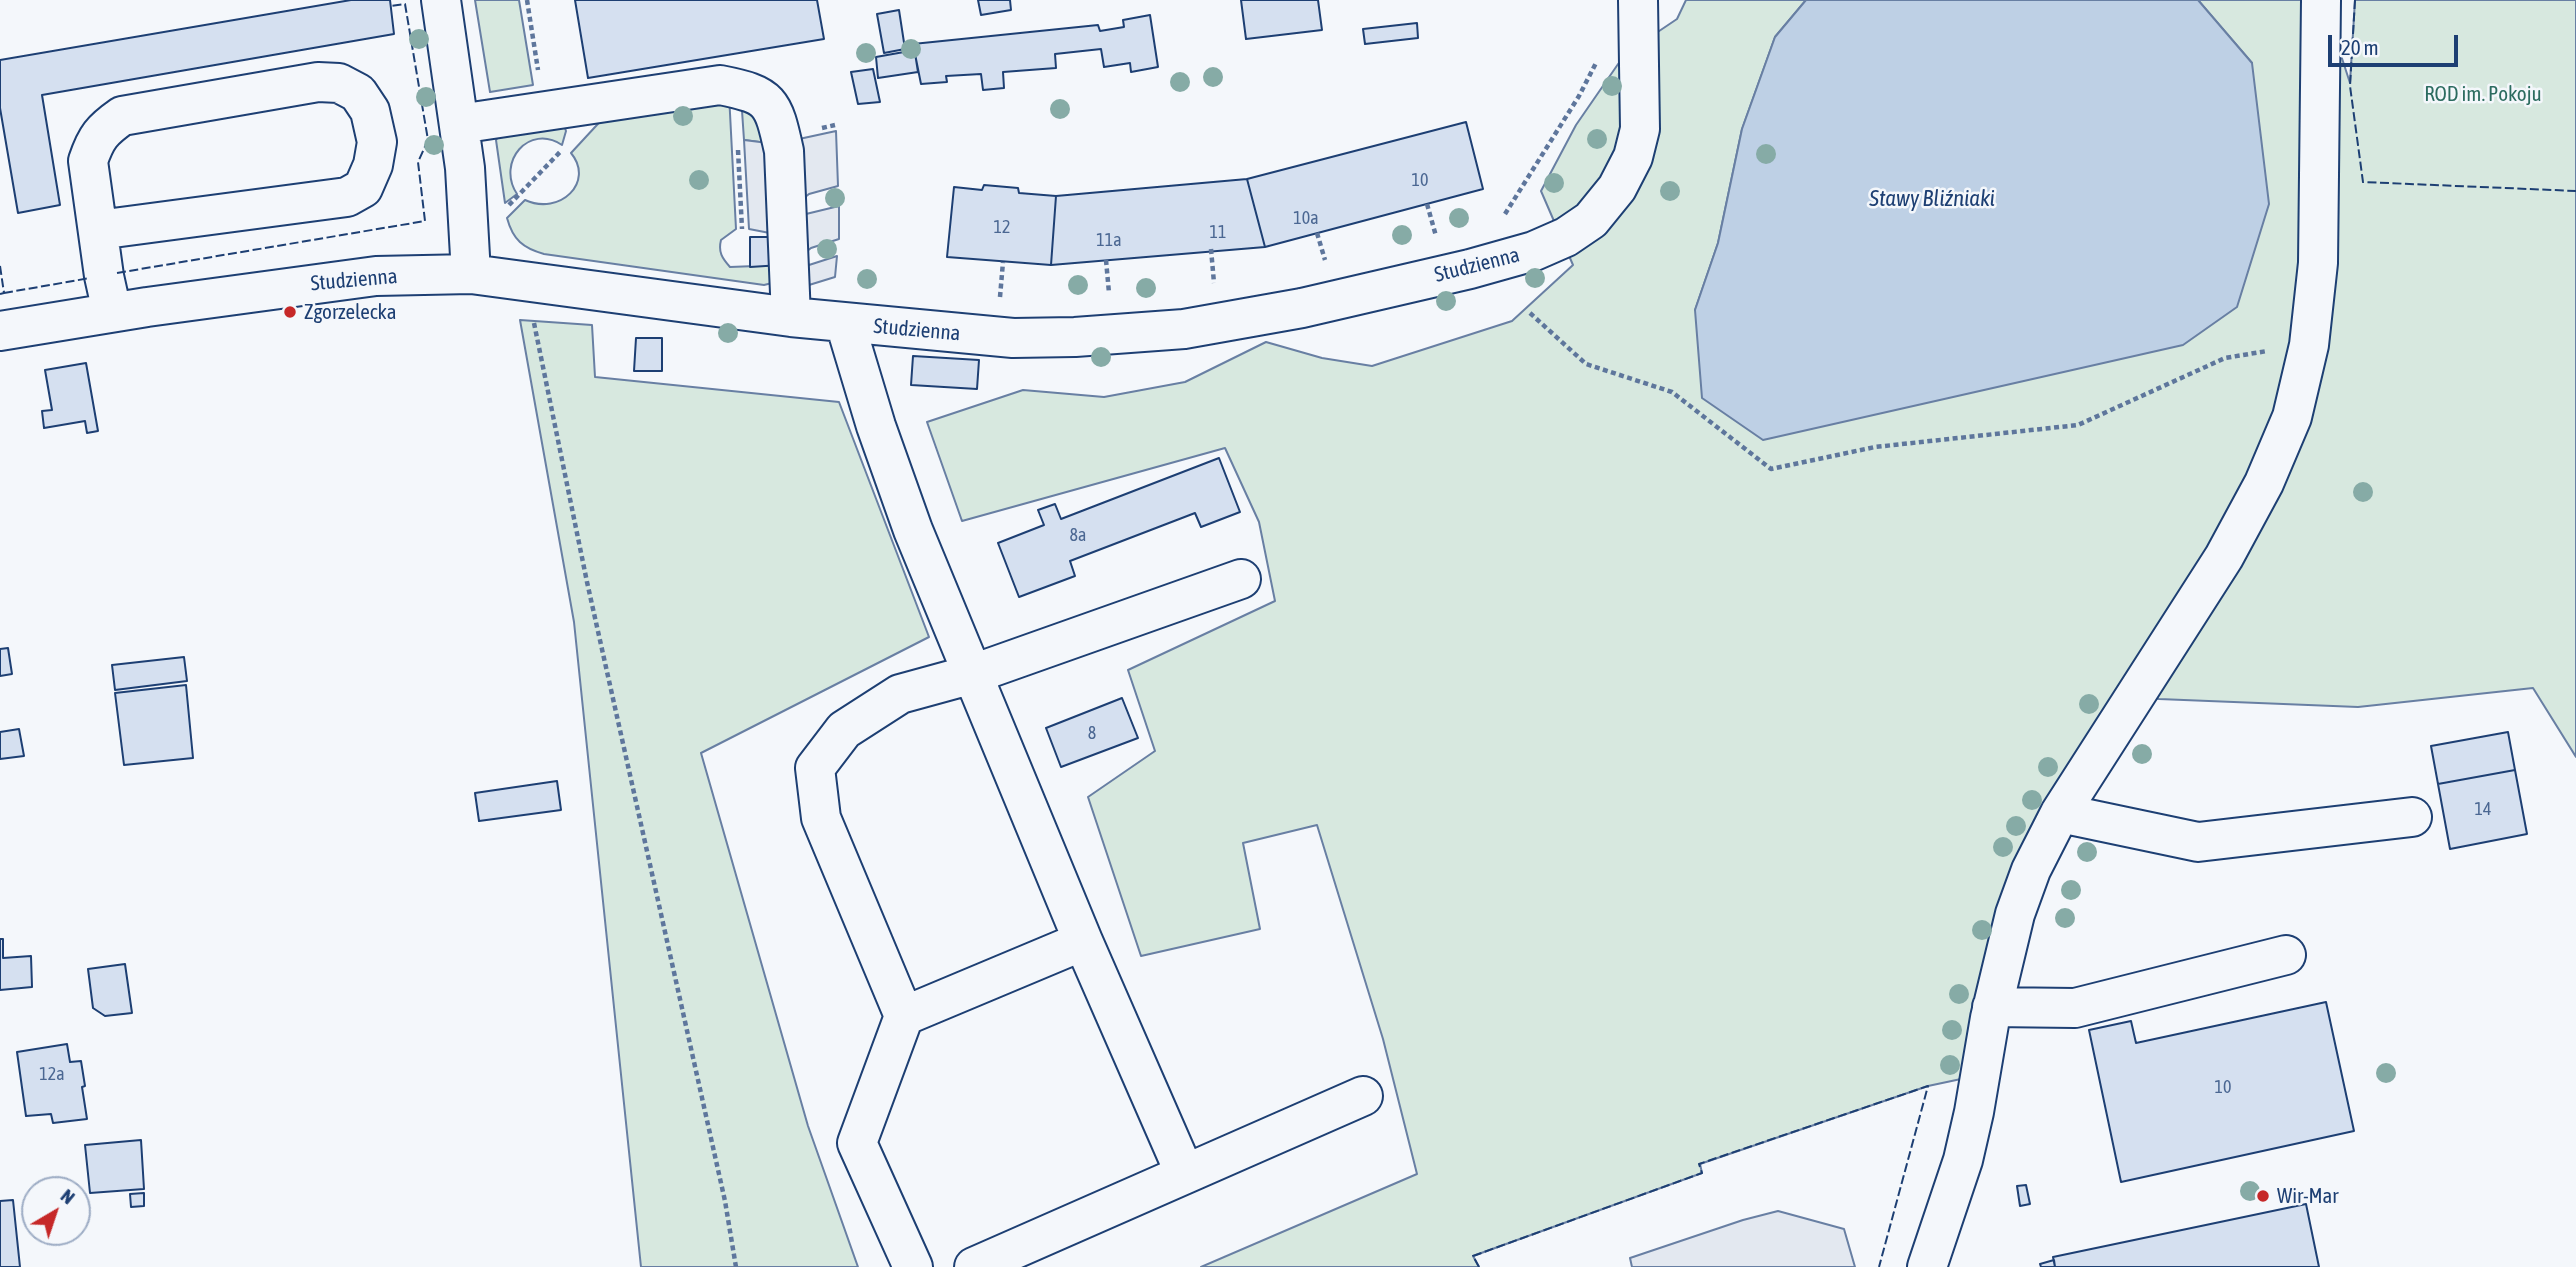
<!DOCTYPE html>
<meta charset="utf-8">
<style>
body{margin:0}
#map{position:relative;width:2576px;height:1267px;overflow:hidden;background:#f4f7fb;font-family:"Asap Condensed",sans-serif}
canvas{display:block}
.north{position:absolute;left:21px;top:1176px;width:70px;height:70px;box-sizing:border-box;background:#f4f7fb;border:2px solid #9eadc5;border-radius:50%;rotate:39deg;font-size:19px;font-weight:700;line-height:28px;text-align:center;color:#1d3f73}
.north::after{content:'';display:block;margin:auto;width:24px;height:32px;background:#c62828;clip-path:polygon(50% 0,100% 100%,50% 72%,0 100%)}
.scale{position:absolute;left:2328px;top:35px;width:130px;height:32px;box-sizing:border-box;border:4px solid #1d3f73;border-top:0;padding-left:9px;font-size:21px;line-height:24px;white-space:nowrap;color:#1d3f73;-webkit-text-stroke:5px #f4f7fb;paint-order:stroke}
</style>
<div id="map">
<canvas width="2576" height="1267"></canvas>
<div class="north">N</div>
<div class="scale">20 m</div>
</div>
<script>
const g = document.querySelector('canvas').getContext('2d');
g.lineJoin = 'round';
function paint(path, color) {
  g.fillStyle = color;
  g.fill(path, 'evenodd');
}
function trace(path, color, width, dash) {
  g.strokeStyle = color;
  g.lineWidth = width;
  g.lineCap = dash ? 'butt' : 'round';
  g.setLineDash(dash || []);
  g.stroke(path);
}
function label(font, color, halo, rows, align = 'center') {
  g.font = font + ' "Asap Condensed",sans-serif';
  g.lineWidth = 5;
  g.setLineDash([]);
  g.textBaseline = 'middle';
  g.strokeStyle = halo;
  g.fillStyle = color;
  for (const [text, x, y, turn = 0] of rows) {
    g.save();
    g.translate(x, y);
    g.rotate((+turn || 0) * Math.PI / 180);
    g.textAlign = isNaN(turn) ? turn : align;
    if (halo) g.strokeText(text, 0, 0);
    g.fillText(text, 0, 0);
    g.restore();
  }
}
const green = new Path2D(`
 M475,0H519L533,85L490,92Z
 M1686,0H1806L1775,37L1742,129L1718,243L1695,310L2252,63L2198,0H2323L2350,83L2355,0H2576V757L2533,688L2358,707L2159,699L2120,691L1961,1079L1928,1086L1700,1164L1702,1173L1473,1256L1479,1267H1201L1417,1174L1383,1039L1317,825L1243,843L1260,929L1141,956L1088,797L1155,751L1128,670L1275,601L1259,522L1225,448L962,521L927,422L1023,390L1104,397L1185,382L1266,342L1322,358L1372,366L1512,321L1573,265L1541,191L1576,125L1625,54L1677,19Z
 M729,94L736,229L721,240C718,252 722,258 730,267L781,265L772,283L764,285L544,254C523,248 513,240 507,218L525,200C560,216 595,182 571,153L608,113Z
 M741,96L775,144L744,140Z
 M562,120L566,131L562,145C529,123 496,162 517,194L505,203L496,140L499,136Z
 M520,320L592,325L595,377L839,402L929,637L701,753L808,1126L858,1267H641L574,622Z`);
paint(green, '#d7e8df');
trace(green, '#687fa3', 2);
const parking = new Path2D(`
 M836,131L838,186L809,194L804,198L806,214L839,206V239L811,248L806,252V261L809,265L837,256L835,277L809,285L806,288L780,235L749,229L744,140L776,144Z
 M1778,1211L1844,1229L1855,1267H1632L1630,1258L1743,1220Z`);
paint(parking, '#e3e8f0');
trace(parking, '#687fa3', 2);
const water = new Path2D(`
 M1806,0H2198L2252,63L2269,204L2237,307L2183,345L1763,440L1702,398L1695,310L1718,243L1742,129L1775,37Z`);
paint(water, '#bed0e5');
trace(water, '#687fa3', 2);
const building = new Path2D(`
 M351,0H390L394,34L42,95L60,205L18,213L0,108V60Z
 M575,0H817L824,39L588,78Z
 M978,0H1010L1011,10L981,15Z
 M1241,0H1318L1322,30L1246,39Z
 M899,10L905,49L884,53L877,14Z
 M1150,15L1158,67L1131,72L1130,63L1104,67L1101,49L1055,54L1056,68L1003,72L1004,88L983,90L981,74L946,76L947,82L921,84L913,44L1098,25L1100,31L1124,27L1123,20Z
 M1417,23L1418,38L1365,44L1363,29Z
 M904,52V54L915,53L918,72L878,78L876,57Z
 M873,69L880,102L858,104L851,72Z
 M1466,122L1483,189L1265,247L1247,179Z
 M1247,179L1265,247L1051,265L1056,196Z
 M984,185L1018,188L1019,193L1056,196L1051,265L947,257L954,187L982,190Z
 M750,237H780L781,265L750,267Z
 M636,338H662V371H634Z
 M913,356L979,360L977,389L911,385Z
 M86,363L98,431L87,433L85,421L44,428L42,411L52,410L45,370Z
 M1219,458L1240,512L1201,527L1195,513L1070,561L1075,576L1019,597L998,543L1044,525L1038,510L1055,504L1061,519Z
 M8,648L12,674L0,676V649Z
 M184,657L187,681L115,690L112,665Z
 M186,685L193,758L124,765L115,693Z
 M1122,698L1138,738L1061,767L1046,728Z
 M19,729L24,756L0,759V732Z
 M2508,732L2515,770L2438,784L2431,746Z
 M2515,770L2527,834L2450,849L2438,784Z
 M557,781L561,810L479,821L475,793Z
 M0,939H3V958L31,956L32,987L0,990Z
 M125,964L132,1013L105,1016L93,1008L88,969Z
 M2326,1002L2354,1131L2121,1182L2089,1030L2131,1021L2136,1043Z
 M67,1044L70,1062L81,1061L85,1086L82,1087L87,1119L53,1123L51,1114L26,1116L17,1052Z
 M141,1140L144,1189L90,1193L85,1145Z
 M2026,1185L2030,1204L2020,1206L2017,1186Z
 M144,1193V1206L131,1207L130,1194Z
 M13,1200L20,1267H0V1201Z
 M2306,1204L2319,1267H2055L2053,1257Z
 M2054,1260L2055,1267H2041L2040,1264Z`);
paint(building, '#d5e0f0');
trace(building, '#1d3f73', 2);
const minor = new Path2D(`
 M441,0L465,168L471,274
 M459,124L720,85C771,95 773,101 784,151L791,317
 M98,230L347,197L363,188L373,165L377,142L370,111L358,93L339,83L318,82L122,116C102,130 96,137 88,161L104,276L112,312
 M845,323L876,426L913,530L1083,941L1185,1174
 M0,331L147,307L376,276L471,274L791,317L1013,338L1075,337L1184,329L1302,308L1470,269L1534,251L1566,237L1591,220L1617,188L1633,157L1640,129L1638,0
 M2060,813L2198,842L2412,817
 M1083,941L904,1016L821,818L815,768L844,730L900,694L973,674L1241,579
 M1992,1007L2075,1008L2286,955
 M904,1016L857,1143L913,1267
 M974,1267L1363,1096
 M1927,1267L1963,1160L1974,1112L1990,1018L2015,914L2031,870L2060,813L2224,557L2264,483L2292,417L2309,345L2318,263L2321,0`);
trace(minor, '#1d3f73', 42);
trace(new Path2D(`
 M527,0L538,70
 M822,128L835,125
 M738,150L742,229
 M1427,204L1436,236
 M509,205L561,151
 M1505,214L1579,96L1596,63
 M1317,233L1325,260
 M1211,249L1214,283
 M1106,260L1109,293
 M1000,297L1003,262
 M1530,313L1586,364L1672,392L1771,469L1875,447L2078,425L2225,358L2267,351
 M534,323L587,582L725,1201L736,1267`), '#5e769c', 4.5, [5, 3.5]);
trace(minor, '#f4f7fb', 38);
trace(new Path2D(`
 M2355,0L2350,86L2363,182L2576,191
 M0,266L4,293L0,294
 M117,273L425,221L418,162L428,140L405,4L390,6
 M4,293L90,278
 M1479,1267L1473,1256L1702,1173L1699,1164L1928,1086L1879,1267`), '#1d3f73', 2, [9, 3.5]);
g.fillStyle = '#86aba6';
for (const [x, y] of [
 [419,39],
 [911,49],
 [866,53],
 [1213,77],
 [1180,82],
 [1612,86],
 [426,97],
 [1060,109],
 [683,116],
 [1597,139],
 [434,145],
 [1766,154],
 [699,180],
 [1554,183],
 [1670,191],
 [835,198],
 [1459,218],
 [1402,235],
 [827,249],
 [1535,278],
 [867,279],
 [1078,285],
 [1146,288],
 [1446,301],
 [728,333],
 [1101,357],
 [2363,492],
 [2089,704],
 [2142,754],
 [2048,767],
 [2032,800],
 [2016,826],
 [2003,847],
 [2087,852],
 [2071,890],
 [2065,918],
 [1982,930],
 [1959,994],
 [1952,1030],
 [1950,1065],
 [2386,1073],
 [2250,1191]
]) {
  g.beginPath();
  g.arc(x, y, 10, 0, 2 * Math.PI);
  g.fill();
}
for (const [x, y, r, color] of [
 [290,312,7,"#c62828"],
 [2263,1196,7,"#c62828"]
]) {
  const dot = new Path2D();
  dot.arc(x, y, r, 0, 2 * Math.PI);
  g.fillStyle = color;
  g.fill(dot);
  trace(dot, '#f4f7fb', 2.5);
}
label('18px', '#4b6792', null, [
 ["10",1420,180],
 ["10a",1306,218],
 ["12",1002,227],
 ["11",1218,232],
 ["11a",1109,240],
 ["8a",1078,535],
 ["8",1092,733],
 ["14",2483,809],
 ["12a",52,1074],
 ["10",2223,1087]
]);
label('21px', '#2c6c60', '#f4f7fb', [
 ["ROD im. Pokoju",2483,94]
]);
label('21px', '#1d3f73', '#f4f7fb', [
 ["Studzienna",1477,265,-14],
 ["Studzienna",354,280,-5],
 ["Studzienna",917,330,5]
]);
label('21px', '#1d3f73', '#f4f7fb', [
 ["Zgorzelecka",304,312],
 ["Wir-Mar",2277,1196]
], 'left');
label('italic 23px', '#1d3f73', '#f4f7fb', [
 ["Stawy Bliźniaki",1932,199]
]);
</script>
